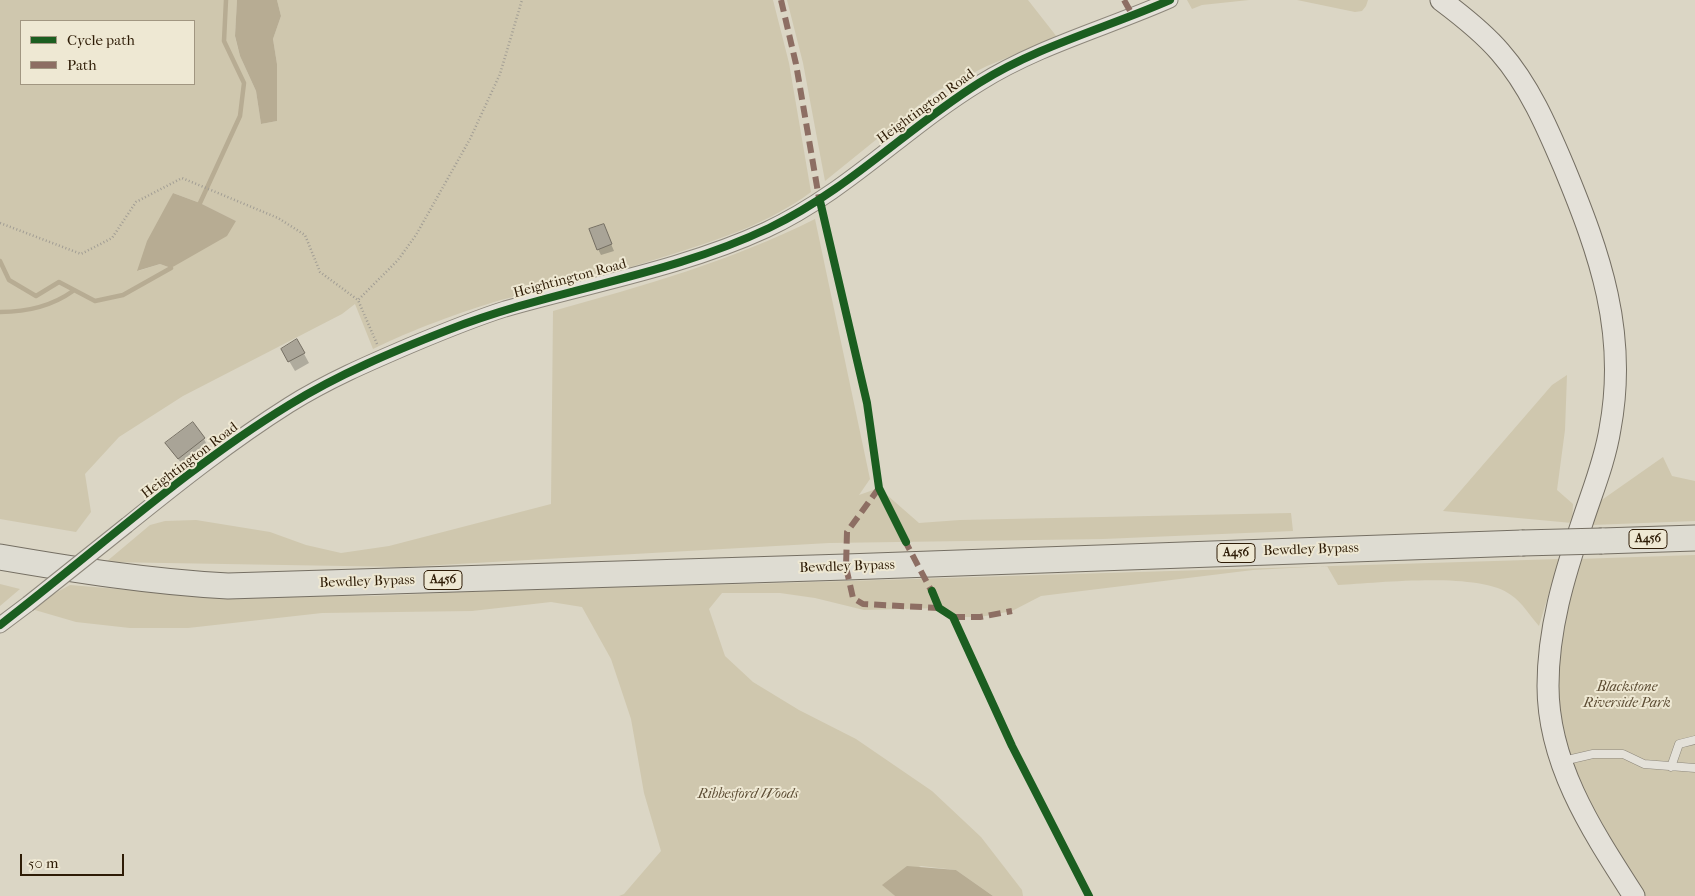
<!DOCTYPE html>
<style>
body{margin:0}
#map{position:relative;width:1695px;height:896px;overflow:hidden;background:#dbd6c5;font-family:"IM FELL French Canon",serif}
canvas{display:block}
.legend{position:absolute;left:20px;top:20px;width:175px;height:65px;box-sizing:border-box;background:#eee8d3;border:1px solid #a19681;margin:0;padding:6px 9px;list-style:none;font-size:15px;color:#2e1c06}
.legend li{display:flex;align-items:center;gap:10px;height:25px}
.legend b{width:25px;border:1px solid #a19681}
.scale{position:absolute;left:20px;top:854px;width:104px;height:22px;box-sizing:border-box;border:2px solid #2e1c06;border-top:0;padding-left:6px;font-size:15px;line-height:18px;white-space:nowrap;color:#2e1c06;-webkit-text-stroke:4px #eee8d3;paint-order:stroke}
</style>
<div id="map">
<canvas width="1695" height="896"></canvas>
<ul class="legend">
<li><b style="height:6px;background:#1b5e20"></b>Cycle path</li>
<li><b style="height:6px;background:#8d6e63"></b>Path</li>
</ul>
<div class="scale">50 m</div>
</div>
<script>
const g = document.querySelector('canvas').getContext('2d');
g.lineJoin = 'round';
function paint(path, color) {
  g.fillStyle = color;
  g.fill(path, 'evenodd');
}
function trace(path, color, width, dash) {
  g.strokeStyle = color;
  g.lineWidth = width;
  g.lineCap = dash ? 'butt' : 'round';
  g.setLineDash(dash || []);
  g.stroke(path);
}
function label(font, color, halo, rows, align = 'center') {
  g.font = font + ' "IM FELL French Canon",serif';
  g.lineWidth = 4;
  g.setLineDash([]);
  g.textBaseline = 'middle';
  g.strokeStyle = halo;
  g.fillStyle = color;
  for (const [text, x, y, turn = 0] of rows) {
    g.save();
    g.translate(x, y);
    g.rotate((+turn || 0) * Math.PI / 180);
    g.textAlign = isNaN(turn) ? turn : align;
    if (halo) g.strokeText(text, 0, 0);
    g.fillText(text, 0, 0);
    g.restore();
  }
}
paint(new Path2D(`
 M0,0H237L235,37L240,56L256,91L261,124L277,121V64L273,39L281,16L277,0H773L789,63L811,192C769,223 723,238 673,254C631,267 589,280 546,291C531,294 515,296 501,300C461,312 411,330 373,349L355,304L342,314L183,396L119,437L85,474L91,512L76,532L0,519ZM21,21H194V84H21ZM173,193L200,203L236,221L171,268L160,264L138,271Z
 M787,0H1028L1057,37L987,66L935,92L825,181L803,63Z
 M1187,0H1249L1202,5L1192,9Z
 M1297,0H1368L1366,6L1362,11L1355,12Z
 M815,219L870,479L859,495L879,488L919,523L960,520L1291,513L1293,531L1103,539L829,543L404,567L106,562L150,525L165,521L196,520L270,532L306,545L341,553L389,546L551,504L553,311C643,286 731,261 815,219Z
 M1567,375L1565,430L1557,490L1573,504L1572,523L1443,511L1552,385Z
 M1663,457L1672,476L1695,481V521L1592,525L1596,504Z
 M1695,555V896H1645L1582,790L1558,716L1559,636L1578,559Z
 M1559,559L1539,626C1530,616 1522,602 1511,595C1480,571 1378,583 1338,585L1327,566L1253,570L1041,596L1012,611L980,617H953L939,608L864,610L815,598L780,593H722L709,609L725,656L753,682L799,710L856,739L932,791L981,837L1022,890L1023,896H993L956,870L921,866L883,885L895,896H619L624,894L661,851L644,793L631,719L611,659L582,607L551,602L472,611L322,613L188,628H130L76,622L28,608L70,585L214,597L373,596L587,587L750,584Z
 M0,584L20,589L0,606Z`), '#cfc7ae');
paint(new Path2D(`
 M237,0H277L281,16L273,39L277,64V121L261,124L256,91L240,56L235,36Z
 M173,193L200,203L236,221L227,236L171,268L160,264L137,271L147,241Z
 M907,866L956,870L993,896H895L882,885Z`), '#b7ac93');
paint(new Path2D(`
 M603,225L614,251L601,255L598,249Z
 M297,341L309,363L295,371L282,349Z
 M204,439L207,445L182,464L170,449Z`), '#0003');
trace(new Path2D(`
 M200,203L240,116L244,83L224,41L226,0
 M0,261L9,280L36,296L59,282L95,301L123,295L171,268
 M0,312C26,312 52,306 73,291`), '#b7ac93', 4.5);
const building = new Path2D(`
 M604,224L612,244L597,250L589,229Z
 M297,339L305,353L288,362L281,349Z
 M193,422L205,438L178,459L165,443Z`);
paint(building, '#a9a497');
trace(building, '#756f63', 1);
const service = new Path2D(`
 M1563,761L1593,754H1623L1644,764L1695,768
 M1671,767L1679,744L1695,740`);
const minor = new Path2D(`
 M127,525C179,483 232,441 289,405C327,381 369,363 411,345C442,332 473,319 505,309C592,284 683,268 766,230C846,193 906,128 980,83C1039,46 1107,28 1170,0
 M0,625L28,604`);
const secondary = new Path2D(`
 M1441,0C1461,15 1483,32 1500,52C1529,85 1547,127 1564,167C1600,254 1628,333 1610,429C1605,461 1592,492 1582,523C1564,576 1548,629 1548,686C1548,765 1593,832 1634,896`);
const trunk = new Path2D(`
 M1602,541L1695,538
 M0,557C76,570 151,582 228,586L846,567L1522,543`);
trace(service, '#8e887c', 9);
trace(minor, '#8e887c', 17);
trace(secondary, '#756f63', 23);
trace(trunk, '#756f63', 27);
trace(new Path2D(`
 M0,223L81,254L112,238L136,202L182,178L278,218L305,235L320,272L358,300
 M377,344L358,300L398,260L416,235L470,139L500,74L522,0`), '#a19d94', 2.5, [1, 2.5]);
trace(service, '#e4e1d9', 8);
trace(minor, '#e4e1d9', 15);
trace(secondary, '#e4e1d9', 21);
trace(trunk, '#dedcd2', 25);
const minorBridge = new Path2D(`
 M28,604L127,525`);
const trunkBridge = new Path2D(`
 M1522,543L1602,541`);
trace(minorBridge, '#8e887c', 17, []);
trace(trunkBridge, '#756f63', 27, []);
trace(minorBridge, '#e4e1d9', 15);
trace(trunkBridge, '#dedcd2', 25);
trace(new Path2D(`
 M781,0L796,64L820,204
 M1124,0L1133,16
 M879,488L847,532L846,567L853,598L863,604L939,608
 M904,539L933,594
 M953,617H980L1012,611`), '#8d6e63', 6, [12, 6]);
trace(new Path2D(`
 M820,201L867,403L879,488L906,542
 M932,591L939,608L953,617L1012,746L1089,896
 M0,625C96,551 186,468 289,405C339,374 394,351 448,330C552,289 667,277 769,228C848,190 906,129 979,83C1038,46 1106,28 1170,0`), '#1b5e20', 8);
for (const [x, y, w] of [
 [1648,539,38],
 [1236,553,38],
 [443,580,38]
]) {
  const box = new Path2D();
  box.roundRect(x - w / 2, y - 9.5, w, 19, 4);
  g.fillStyle = '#eee8d3';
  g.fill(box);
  trace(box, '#2e1c06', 1);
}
label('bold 12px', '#2e1c06', null, [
 ["A456",1648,539],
 ["A456",1236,553],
 ["A456",443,580]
]);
label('14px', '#2e1c06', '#eee8d3', [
 ["Heightington Road",926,107,-36],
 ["Heightington Road",570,279,-15],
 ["Heightington Road",190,461,-37],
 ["Bewdley Bypass",1311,550,-2],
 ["Bewdley Bypass",847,567,-2],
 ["Bewdley Bypass",367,582,-2]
]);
label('italic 14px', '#5c4c33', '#eee8d3', [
 ["Blackstone",1627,688],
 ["Riverside Park",1627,704],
 ["Ribbesford Woods",748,795]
]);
</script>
